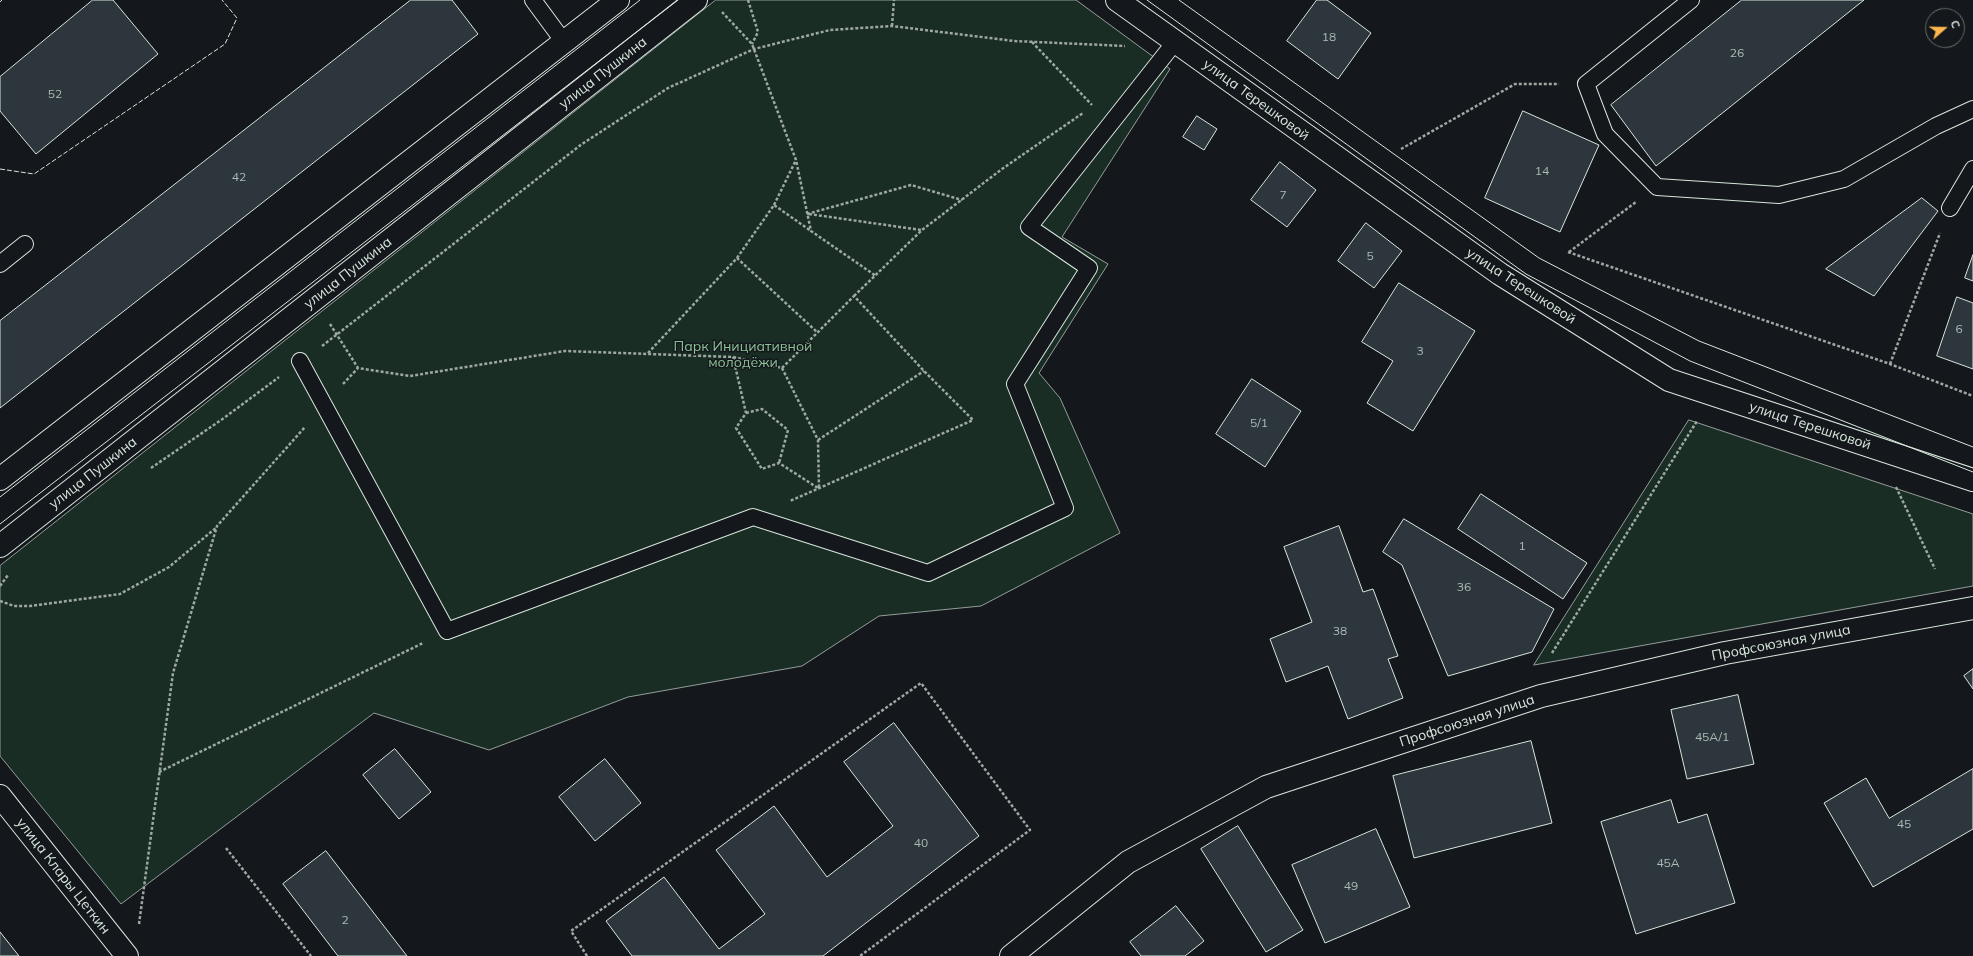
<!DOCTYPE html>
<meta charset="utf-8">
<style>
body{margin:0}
#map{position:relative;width:1973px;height:956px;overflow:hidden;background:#14181c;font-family:Mulish,sans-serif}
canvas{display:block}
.north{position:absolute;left:1925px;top:8px;width:40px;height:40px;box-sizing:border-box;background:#14181c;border:1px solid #626a69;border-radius:50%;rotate:70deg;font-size:11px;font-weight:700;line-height:16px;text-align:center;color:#d8e6dc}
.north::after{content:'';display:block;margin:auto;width:14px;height:18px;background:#ffb74d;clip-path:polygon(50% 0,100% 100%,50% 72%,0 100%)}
</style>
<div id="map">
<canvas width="1973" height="956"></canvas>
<div class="north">С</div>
</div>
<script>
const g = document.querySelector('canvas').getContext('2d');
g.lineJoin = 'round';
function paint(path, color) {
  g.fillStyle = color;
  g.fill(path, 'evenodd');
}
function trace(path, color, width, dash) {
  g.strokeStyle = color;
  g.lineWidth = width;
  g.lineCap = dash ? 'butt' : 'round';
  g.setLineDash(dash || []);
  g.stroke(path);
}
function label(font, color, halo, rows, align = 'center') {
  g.font = font + ' Mulish,sans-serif';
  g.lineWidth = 3;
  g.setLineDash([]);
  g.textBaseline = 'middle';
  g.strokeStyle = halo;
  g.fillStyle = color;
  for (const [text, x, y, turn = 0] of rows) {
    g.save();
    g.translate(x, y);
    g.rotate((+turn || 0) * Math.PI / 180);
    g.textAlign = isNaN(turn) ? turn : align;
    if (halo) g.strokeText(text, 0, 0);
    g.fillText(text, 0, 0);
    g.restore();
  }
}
const green = new Path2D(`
 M716,0H1076L1170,69L1062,237L1108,264L1039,373L1060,398L1120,533L981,606L879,616L802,666L628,697L489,750L374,713L121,904L0,756V566Z
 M1689,420L1973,514V586L1534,665Z`);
paint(green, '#1a2d24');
trace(green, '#939e99', 1);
const building = new Path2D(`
 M93,0H113L158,54L36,154L0,111V77Z
 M411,0H452L478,34L0,408V321Z
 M1317,0H1327L1371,33L1338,79L1287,41Z
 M1742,0H1864L1656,166L1611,105Z
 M1523,111L1599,145L1560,232L1485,198Z
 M1197,116L1217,129L1204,150L1183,137Z
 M1280,162L1316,190L1287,227L1251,200Z
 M1922,198L1938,211L1874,296L1826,269Z
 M1366,223L1402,251L1374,288L1338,261Z
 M1973,255V281L1965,278Z
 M1399,283L1475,331L1413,431L1367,403L1393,361L1362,342Z
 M1957,297L1973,303V369L1937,356Z
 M1252,379L1301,411L1265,467L1216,434Z
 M1481,494L1587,563L1563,599L1458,529Z
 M1404,519L1554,609L1532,652L1448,676L1402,565L1383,552Z
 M1339,526L1363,592L1373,589L1398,656L1388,659L1403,698L1348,719L1328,666L1286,682L1270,639L1312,622L1284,547Z
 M1973,669V689L1964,676Z
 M1738,695L1754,764L1687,779L1671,710Z
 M894,723L979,836L823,956H632L606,921L664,877L719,949L765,914L716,850L774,806L827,877L893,826L844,762Z
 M1531,741L1552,823L1414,858L1393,776Z
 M395,749L431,792L399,819L363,775Z
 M605,759L641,803L595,841L559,797Z
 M1973,769V829L1873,887L1824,803L1866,778L1889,818Z
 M1671,800L1678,823L1707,814L1735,903L1636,934L1601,822Z
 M1238,826L1303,930L1266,952L1201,849Z
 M1376,829L1410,907L1325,943L1292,865Z
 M326,851L407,956H338L283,884Z
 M1176,906L1204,941L1185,956H1141L1130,942Z
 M0,932L19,956H0Z`);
paint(building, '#2c363c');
trace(building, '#d8e6dc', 1);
const service = new Path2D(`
 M533,0L564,42
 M1691,0L1586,84L1605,134L1657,187L1779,195L1844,179L1936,126L1973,109
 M1950,208L1973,169
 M0,264L25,244
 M300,361L447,631L753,517L928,573L1065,508L1015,384L1089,268L1029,227L1175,42`);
const minor = new Path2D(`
 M0,479L618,0
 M0,546L696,0
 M0,796L127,956`);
const tertiary = new Path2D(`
 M1117,0L1500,274L1669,380L1973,480
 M1011,956L1128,862L1266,787L1541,696L1725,653L1973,608`);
trace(service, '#d8e6dc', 18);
trace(minor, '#d8e6dc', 24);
trace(tertiary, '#d8e6dc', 24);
trace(new Path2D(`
 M748,0L758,32L752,44
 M722,12L752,44L796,160L811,231L876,276
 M892,26L894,0
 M1032,42L1092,105
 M1401,149L1515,84H1559
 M774,205L796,160
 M807,214L911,185L962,200
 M809,214L921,230
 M1568,252L1890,364L1973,396
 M1569,252L1636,202
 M737,258L774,205L811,231
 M854,296L922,230L1002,169L1083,113
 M330,324L358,368L410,376L565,351L733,357L782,368L818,440L819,488
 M322,346L582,144L668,88L754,49L830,30L892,26L1014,41L1125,46
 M648,353L737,258L817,332
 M733,357L746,413L736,428L762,469L779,463L818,488
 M1890,364L1940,233
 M782,368L854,296L924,371L973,420L790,501
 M343,384L358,368
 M746,413L762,409L788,430L779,463
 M818,440L924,371
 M151,468L224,418L279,377
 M1896,487L1935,569
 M0,586L8,575
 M0,601L14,606H30L120,594L169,567L217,527
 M1552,653L1697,421
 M159,772L423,643
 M226,848L311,956
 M139,924L173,673L217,526L305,427
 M587,956L571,931L921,683L1030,830L860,956`), '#9da8a2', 2.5, [3, 2]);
trace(service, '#14181c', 16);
trace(minor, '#14181c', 22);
trace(tertiary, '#14181c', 22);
trace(new Path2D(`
 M1147,0L1526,274L1690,361L1973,472
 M1179,0L1539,258L1699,341L1973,447
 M0,497L640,0
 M0,524L678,0`), '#d8e6dc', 1);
trace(new Path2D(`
 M0,2L2,0
 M0,169L34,174L225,44L237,18L222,0`), '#d8e6dc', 1, [5, 2]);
label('12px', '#adbab4', null, [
 ["18",1329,37],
 ["26",1737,53],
 ["52",55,94],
 ["14",1542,171],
 ["42",239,177],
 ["7",1283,195],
 ["5",1370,256],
 ["6",1959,329],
 ["3",1420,351],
 ["5/1",1259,423],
 ["1",1522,546],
 ["36",1464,587],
 ["38",1340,631],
 ["45А/1",1712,737],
 ["45",1904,824],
 ["40",921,843],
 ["45А",1668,863],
 ["49",1351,886],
 ["2",345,920]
]);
label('14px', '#d8e6dc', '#14181c', [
 ["улица Пушкина",603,73,-38],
 ["улица Терешковой",1256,100,36],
 ["улица Пушкина",348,273,-38],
 ["улица Терешковой",1521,286,33],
 ["улица Терешковой",1810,426,18],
 ["улица Пушкина",93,473,-38],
 ["Профсоюзная улица",1781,643,-11],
 ["Профсоюзная улица",1467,721,-18],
 ["улица Клары Цеткин",63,876,52]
]);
label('14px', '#8ac095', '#14181c', [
 ["Парк Инициативной",743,347],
 ["молодёжи",743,363]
]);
</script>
